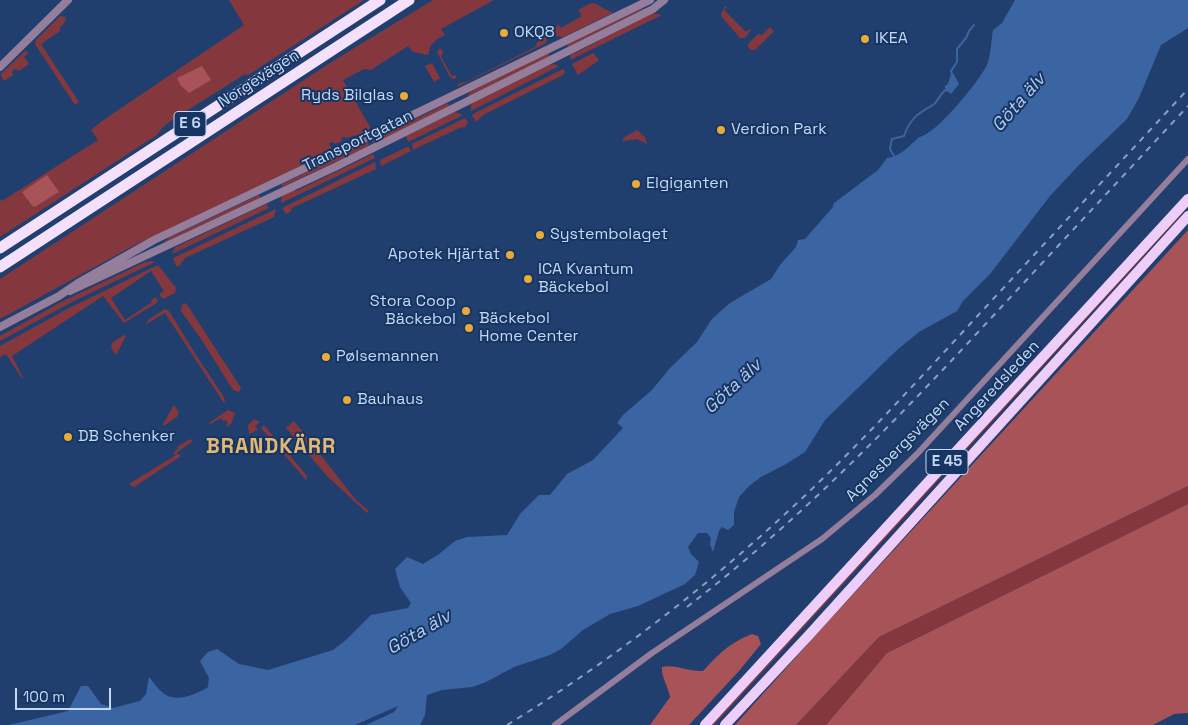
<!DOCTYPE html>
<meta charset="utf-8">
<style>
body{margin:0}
#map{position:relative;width:1188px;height:725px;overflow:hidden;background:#213f6e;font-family:"Space Grotesk",sans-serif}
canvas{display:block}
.scale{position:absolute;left:15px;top:688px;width:96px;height:22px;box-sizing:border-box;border:2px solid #c5d8f4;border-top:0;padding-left:6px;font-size:15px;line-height:18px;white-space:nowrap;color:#c5d8f4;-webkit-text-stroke:4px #163562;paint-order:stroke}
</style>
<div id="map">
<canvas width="1188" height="725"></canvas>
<div class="scale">100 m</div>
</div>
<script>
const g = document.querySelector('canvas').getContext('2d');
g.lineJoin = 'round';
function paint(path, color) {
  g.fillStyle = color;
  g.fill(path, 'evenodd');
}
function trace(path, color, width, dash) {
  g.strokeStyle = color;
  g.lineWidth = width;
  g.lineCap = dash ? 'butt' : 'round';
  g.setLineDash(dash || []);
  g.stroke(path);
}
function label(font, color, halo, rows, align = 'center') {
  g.font = font + ' "Space Grotesk",sans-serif';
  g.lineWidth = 4;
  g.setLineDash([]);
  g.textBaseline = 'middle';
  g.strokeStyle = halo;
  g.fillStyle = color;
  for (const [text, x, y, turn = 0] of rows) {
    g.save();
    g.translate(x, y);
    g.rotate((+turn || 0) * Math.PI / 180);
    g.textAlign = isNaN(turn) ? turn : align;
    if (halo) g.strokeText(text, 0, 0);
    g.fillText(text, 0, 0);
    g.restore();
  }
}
paint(new Path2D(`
 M229,0H364L248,75L245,74L169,122L163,127L157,135L0,237V199L2,201L98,140L91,130L102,121L244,25ZM59,192L35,207L32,206L27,200Z
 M433,0H494L441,29L445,35C436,40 429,43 429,54L427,55L413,52L408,46L371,70L364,69L343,80L370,127L368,132L346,138L345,137L341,138L342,141L335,144L334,142L329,143L331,148L309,162L133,246L0,319V279L333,61Z
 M594,3L613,13L563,37L556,36L553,33L558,24L561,28L582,16L578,10L589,4Z
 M642,6L643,9L568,47L567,44Z
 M725,6L727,7L724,10L746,32L749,29L751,30L745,38H740L722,17L721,14Z
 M652,13L662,15L570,60L571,54L577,52Z
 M60,16L66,17L65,22L60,27V31L41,44L79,102L75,105L35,44L36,40Z
 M770,27L774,31L755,50H751L748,47V44L758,34L762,35Z
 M544,35L547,40L546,43L457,87L458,84L468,81L535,47L540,37Z
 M440,48L443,52L441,57L452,76L456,75V78L453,79L450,77L437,52Z
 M26,50L28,53L24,57L29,64L19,71L14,69L12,72L13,75L4,81L1,76V74Z
 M548,53L550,56L469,97L468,95L470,92Z
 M593,53L599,60L578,75L572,64Z
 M432,63L440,78L434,82L425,66Z
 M554,64L559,66L471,111V105L474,101L549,65Z
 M563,69L565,71L563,75L483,115L476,122L472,116L473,114Z
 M448,103L450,107L398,133L373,143L370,138L384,135Z
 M455,112L463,115L408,142L406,136Z
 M465,118L468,123L465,127L459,128L413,150L412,144Z
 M637,130L645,137L647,144L637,139L623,141V138Z
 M366,140L369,145L357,152L282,187V184L355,149Z
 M407,147H409L411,151L381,166L380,160Z
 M373,154L375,158L281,203C281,195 286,192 292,189L296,191Z
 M375,162L376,169L292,208L291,211L286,214L282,208Z
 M259,195L260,198L163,243L170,237Z
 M266,204L269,208L172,254L174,249L176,247Z
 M1188,204V207L1142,258L714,725H712Z
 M276,209L274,217L185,258L180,265L177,267L173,258Z
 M151,261L155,262L72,302L0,341V336L59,303L145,262Z
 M158,265L176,288L175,293L163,299L159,294L164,291L151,271L111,298L125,320L152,302L151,300L156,297L158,302L124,323L103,296L12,356L23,378L21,377L6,354L0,357V346L69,308Z
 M185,303L188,306L241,388L239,392L233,390L201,339L181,311L182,305Z
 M165,309L169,311L196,355L222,394L225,400L224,403L165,313L146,324L149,319Z
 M124,335L126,336L116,355L111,348L112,343Z
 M174,405L178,411V416L164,426L163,424Z
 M228,410L235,413L231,424L227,427L226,425L228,424L226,420L223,421L221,418L210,424L209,423Z
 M254,419L260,422L255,426L258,430L249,434L248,425Z
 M294,421L356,500L369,511L367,513L327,476L286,428Z
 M264,425L307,476L306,480L261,428Z
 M190,439L193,441L176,453L181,456L134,487L129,484L176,455L173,453L178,449L177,447Z
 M1188,486V504L887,653L826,725H796L879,637Z`), '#84383d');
paint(new Path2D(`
 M202,66L211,80L189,93L181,86L177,78Z
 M47,175L59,192L35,207L32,206L22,192Z
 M1188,230V486L879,637L796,725H735L823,627Z
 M1188,504V713L1174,714L1153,725H826L887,653Z
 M752,634L758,636L761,644L739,671L689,725H650L670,697C668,686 661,677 662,667C676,664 688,672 703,671C719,654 729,643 752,634Z`), '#a75357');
paint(new Path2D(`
 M1015,0H1188V28L1161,45L1139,98L1127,119L1080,164L1050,196L990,274L963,301L957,311L919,332L897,350L825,420L805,452L786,464L761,477L749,486L739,497L734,512V525L728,530L722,527L719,531L713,552L710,544L711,538L707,533H698L688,547L691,554L699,562L695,575L685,584L638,606L610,614L583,630L561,649L550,655L514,667L486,682L472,687L442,690L427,695L425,715L420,725H366L394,712L398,706L355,725H9L68,711L81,686H88L101,704L113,708L140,701L146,694L149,677C154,683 159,691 166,695C177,702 198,694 208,687L209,678L200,661L208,652L217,649L239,664L268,670L333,650L346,640L371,615L408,608L411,603L400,587L395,569L407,557L423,564L439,554L455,541L467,537L507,535L520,514L539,495H550L567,474L593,460L623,428L617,423L623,415L652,390L670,368L697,342L712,319L730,303L771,279L780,265L796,247L798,240L805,239L833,207L834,203L878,170L887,158C900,157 910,145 919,137C936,135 979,81 987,65C991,55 991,41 993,30L1002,23Z
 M953,73L959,84L951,94C948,91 944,92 945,86L948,84L951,74Z`), '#3b64a2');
trace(new Path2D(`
 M952,75L951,71L957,62V49L966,38L969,31L974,25
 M894,156L890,149L892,139L904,136C910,118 919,113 933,105C938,102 940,93 946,90`), '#3b64a2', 2);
trace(new Path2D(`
 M555,725L652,653L822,539L875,495L917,454L1188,159`), '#947e9b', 6);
trace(new Path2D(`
 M0,67L68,0
 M70,291L335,167L653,9L664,0
 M0,327L59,296L78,283L154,240L341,151L367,137L650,0`), '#947e9b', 8);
trace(new Path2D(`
 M705,725L1188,199
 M725,725L809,635L1188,216`), '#eecdf8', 10);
trace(new Path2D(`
 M0,248L380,0
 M0,267L409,0`), '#f5e0fc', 11);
trace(new Path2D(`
 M687,607C799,521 897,420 993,316C1058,246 1123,176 1188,106
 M507,725C606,664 699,593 784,515C850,455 910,389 971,323C1043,245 1116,167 1188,89`), '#8aa1c4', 2, [6, 6]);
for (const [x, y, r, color] of [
 [504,33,5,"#e9ab38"],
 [865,39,5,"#e9ab38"],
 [404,96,5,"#e9ab38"],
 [721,130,5,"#e9ab38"],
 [636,184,5,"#e9ab38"],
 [540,235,5,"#e9ab38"],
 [510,255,5,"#e9ab38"],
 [528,279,5,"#e9ab38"],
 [466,311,5,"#e9ab38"],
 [469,328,5,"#e9ab38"],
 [326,357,5,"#e9ab38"],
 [347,400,5,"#e9ab38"],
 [68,437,5,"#e9ab38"]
]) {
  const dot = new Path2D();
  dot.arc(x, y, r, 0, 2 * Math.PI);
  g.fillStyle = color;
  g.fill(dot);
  trace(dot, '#163562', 2);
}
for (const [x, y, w] of [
 [190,124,32],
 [947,462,42]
]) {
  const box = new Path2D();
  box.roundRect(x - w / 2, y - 12.5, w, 25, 4);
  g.fillStyle = '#163562';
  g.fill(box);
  trace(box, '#c5d8f4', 1);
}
label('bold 15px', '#c5d8f4', null, [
 ["E 6",190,124],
 ["E 45",947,462]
]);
label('16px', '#c5d8f4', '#163562', [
 ["OKQ8",514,33],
 ["IKEA",875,39],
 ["Ryds Bilglas",394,96,"right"],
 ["Verdion Park",731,130],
 ["Elgiganten",646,184],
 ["Systembolaget",550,235],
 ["Apotek Hjärtat",500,255,"right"],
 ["ICA Kvantum",538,270],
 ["Bäckebol",538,288],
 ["Stora Coop",456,302,"right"],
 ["Bäckebol",456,320,"right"],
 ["Bäckebol",479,319],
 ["Home Center",479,337],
 ["Pølsemannen",336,357],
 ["Bauhaus",357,400],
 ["DB Schenker",78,437]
], 'left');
label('16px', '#c5d8f4', '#163562', [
 ["Norgevägen",259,79,-33],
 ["Transportgatan",358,141,-26],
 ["Angeredsleden",997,386,-47],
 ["Agnesbergsvägen",898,450,-45]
]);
label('italic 18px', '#b3cbee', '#163562', [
 ["Göta älv",1019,103,-49],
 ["Göta älv",733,387,-43],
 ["Göta älv",419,633,-30]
]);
g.letterSpacing = '1px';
label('bold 21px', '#e3b873', '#163562', [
 ["BRANDKÄRR",271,447]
]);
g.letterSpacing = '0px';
</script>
